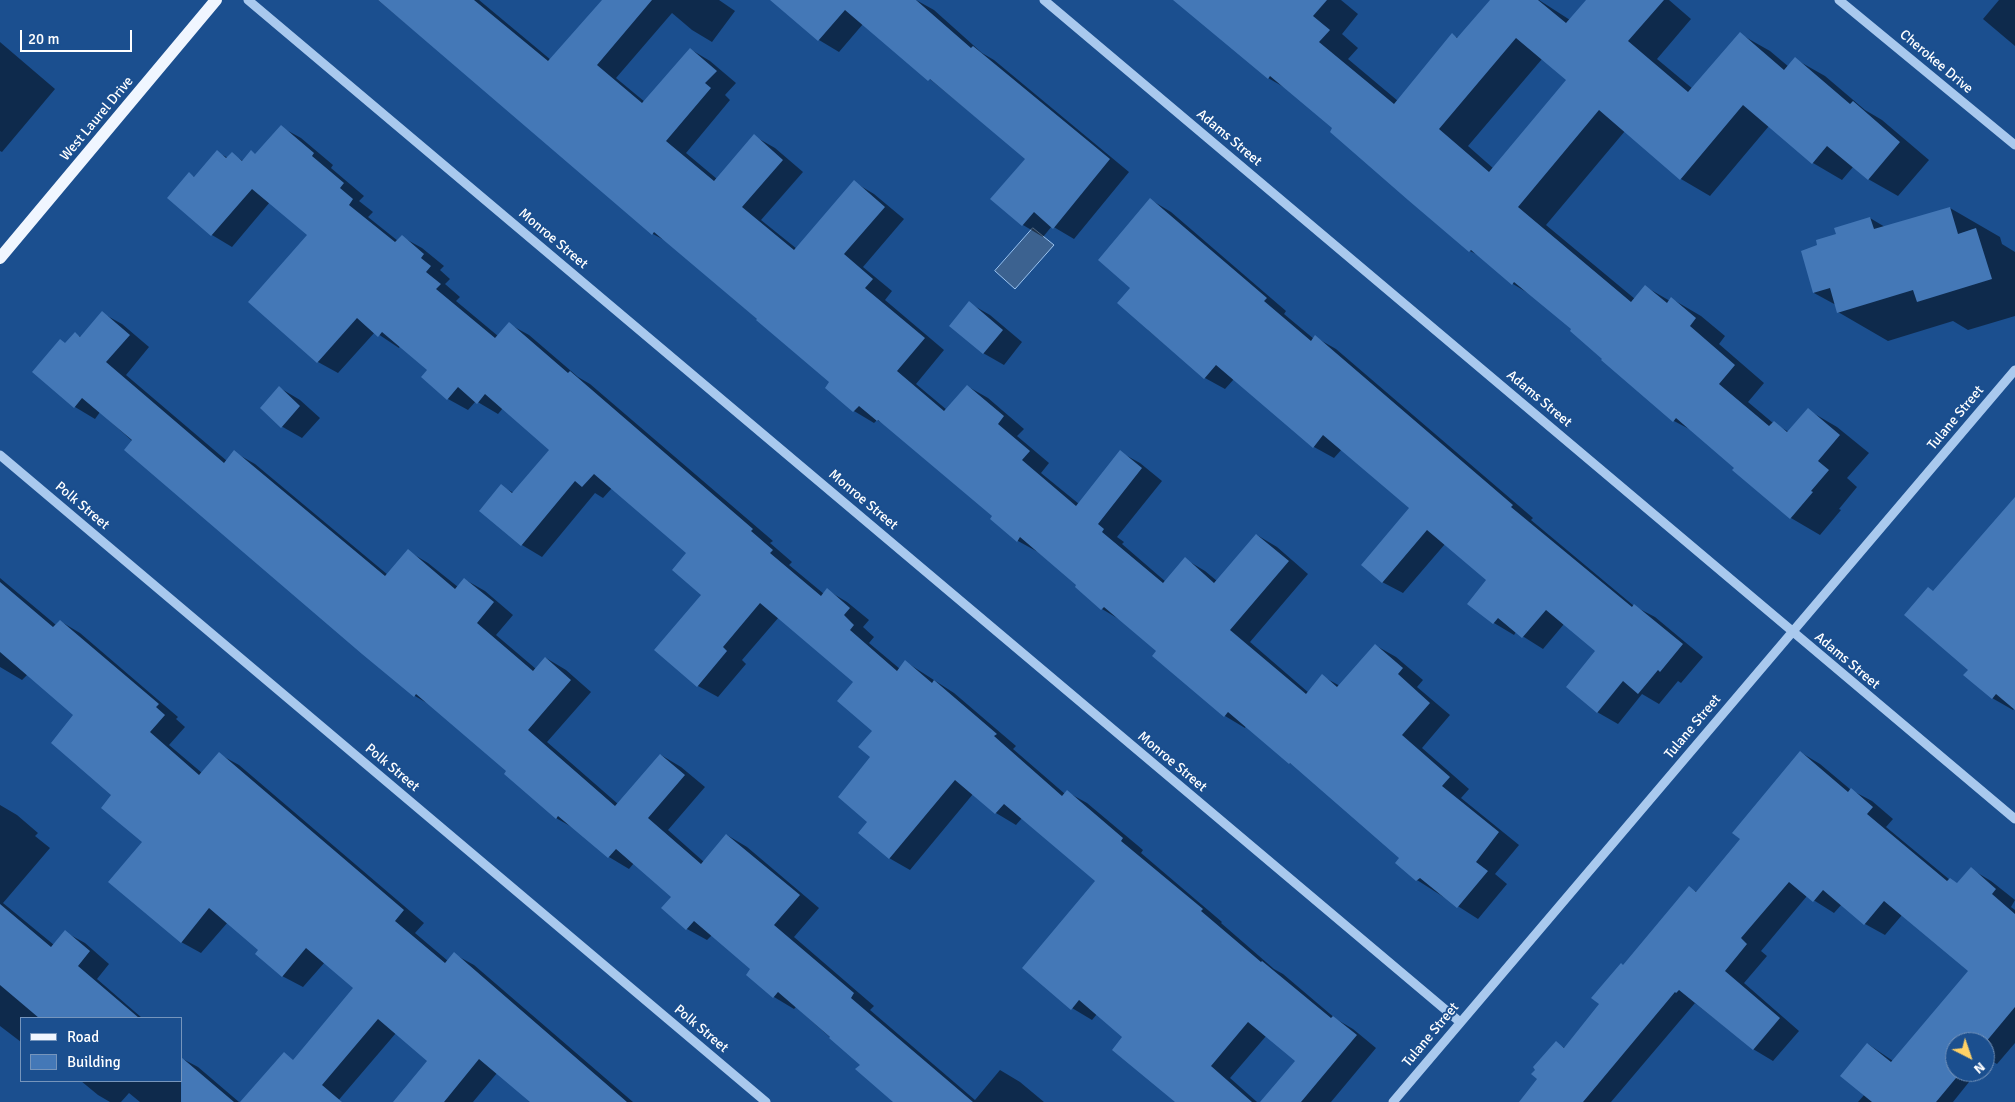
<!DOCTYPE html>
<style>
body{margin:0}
#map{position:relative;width:2015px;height:1102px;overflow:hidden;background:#1b4f8f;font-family:Signika,sans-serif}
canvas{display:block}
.legend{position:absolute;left:20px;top:1017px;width:162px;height:65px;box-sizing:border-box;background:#1b4f8f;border:1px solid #7695bc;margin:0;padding:6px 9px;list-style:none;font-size:15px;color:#fff}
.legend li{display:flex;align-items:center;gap:10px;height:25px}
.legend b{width:25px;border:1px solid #7695bc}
.north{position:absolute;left:1945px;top:1032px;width:50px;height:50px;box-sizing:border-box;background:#1b4f8f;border:1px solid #7695bc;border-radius:50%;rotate:139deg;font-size:14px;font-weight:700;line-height:20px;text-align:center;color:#fff}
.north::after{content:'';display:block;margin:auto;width:18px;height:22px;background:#ffd166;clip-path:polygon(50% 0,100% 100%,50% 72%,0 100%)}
.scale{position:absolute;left:20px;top:30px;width:112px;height:22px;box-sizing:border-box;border:2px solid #fff;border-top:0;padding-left:6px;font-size:15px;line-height:18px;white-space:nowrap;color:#fff;-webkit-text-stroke:4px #1b4f8f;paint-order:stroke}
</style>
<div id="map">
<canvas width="2015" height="1102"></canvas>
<ul class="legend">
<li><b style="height:6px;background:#f0f6ff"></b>Road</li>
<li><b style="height:14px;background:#4478b7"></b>Building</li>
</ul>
<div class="north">N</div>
<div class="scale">20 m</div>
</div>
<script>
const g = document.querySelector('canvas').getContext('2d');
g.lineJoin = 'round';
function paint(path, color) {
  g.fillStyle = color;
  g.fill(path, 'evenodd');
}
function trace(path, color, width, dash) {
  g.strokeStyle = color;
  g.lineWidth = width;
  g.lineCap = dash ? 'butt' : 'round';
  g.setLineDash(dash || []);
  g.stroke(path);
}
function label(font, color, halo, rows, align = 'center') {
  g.font = font + ' Signika,sans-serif';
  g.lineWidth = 4;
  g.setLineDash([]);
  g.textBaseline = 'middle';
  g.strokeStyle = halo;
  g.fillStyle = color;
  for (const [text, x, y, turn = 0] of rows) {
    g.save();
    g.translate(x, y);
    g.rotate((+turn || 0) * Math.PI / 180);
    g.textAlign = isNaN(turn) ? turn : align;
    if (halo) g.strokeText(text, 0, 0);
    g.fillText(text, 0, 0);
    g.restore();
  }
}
const water = new Path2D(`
 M1033,228L1054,245L1015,289L995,271Z`);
paint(water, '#3c6290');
trace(water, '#9cc4f0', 1);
paint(new Path2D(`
 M378,0H479L551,60L604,0H719L735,11L712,42L692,30L672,13L616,78L645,102L690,49L710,61L736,83L725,95L730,100L686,153L717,179L754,136L775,148L803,172L761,220L797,249L854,182L874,194L904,219L863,267L892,291L885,300L944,350L916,384L947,410L967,386L988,398L1024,429L1017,436L1049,463L1041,473L1079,504L1120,452L1140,463L1162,481L1117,537L1124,542L1122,544L1166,582L1185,559L1205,571L1217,581L1257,535L1277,547L1308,574L1250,642L1309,693L1322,676L1340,686L1375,645L1396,657L1423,680L1417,687L1450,715L1422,748L1469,789L1461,798L1519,845L1495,874L1507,884L1478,919L1417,880L1396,863L1401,858L1298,768L1290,763L1246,726L1245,728L1225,716L1158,651L1122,621L1102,609L1076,587L1078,585L1038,552L1018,541L994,516L888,426L877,420L874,423L854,411L827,387L831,382L668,242L653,234L515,115Z
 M798,0H916L934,10L982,53L994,60L1129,172L1074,239L1052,226L1043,237L1023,225L1027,159L863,24L839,52L819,40L787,13Z
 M1175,0H1341L1358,14L1342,34L1358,48L1348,59L1398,101L1452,35L1458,38L1491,0H1539L1570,20L1588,0H1669L1691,19L1657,59L1693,89L1740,34L1770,51L1789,67L1795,59L1825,76L1865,110L1882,120L1929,160L1898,196L1868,179L1853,167L1842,180L1813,163L1769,126L1710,196L1681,179L1625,131L1546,225L1635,299L1646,287L1670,301L1672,299L1701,316L1725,336L1719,344L1764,383L1748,402L1773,423L1789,432L1808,410L1837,427L1869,453L1847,478L1857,487L1839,509L1841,510L1820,535L1791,518L1734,470L1735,468L1693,431L1674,421L1603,360L1604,359L1573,329L1533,296L1513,284L1480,256L1470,251L1334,128L1289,90L1268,78ZM1542,59L1568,80L1494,169L1468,146Z
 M1999,0H2015V46L1983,19Z
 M0,42L55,89L2,152L0,151Z
 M281,127L301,138L333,165L331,168L364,196L359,201L373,212L368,217L398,241L402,237L422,248L444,266L440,270L450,279L445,284L460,297L456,301L498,336L509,324L529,335L578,377L590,384L773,541L770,543L792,562L789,565L824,594L827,590L847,602L869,620L863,627L874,637L869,643L900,669L906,662L954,693L1016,746L1013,749L1065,794L1067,792L1087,803L1143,850L1141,853L1222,922L1221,923L1274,969L1283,974L1336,1019L1353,1029L1376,1048L1331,1102H1278L1296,1061L1267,1035L1230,1078L1257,1102H1177L1124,1037L1097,1014L1092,1020L1072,1008L1097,881L1022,818L1016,825L996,813L973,794L910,870L889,858L869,822L874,731L855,682L779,617L742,660L746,664L718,697L698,686L703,595L688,553L612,488L603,498L595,493L542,557L522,545L480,510L501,486L514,493L551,450L503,408L498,414L476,401L468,410L448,399L429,370L400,346L399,348L375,332L338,373L318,362L309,235L270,202L232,247L212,235L168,198L189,174L196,178L217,152L228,158L232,154L243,161L256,155Z
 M1151,200L1171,212L1286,311L1284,314L1314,339L1315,337L1336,349L1533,518L1531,520L1634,606L1655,617L1703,657L1681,683L1678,681L1659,704L1642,694L1618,724L1597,712V651L1564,624L1543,649L1516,632L1514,635L1494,623L1488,580L1445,544L1403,593L1382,582L1411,507L1342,449L1334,458L1314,447L1234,379L1225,389L1205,378L1148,330L1132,288Z
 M1950,208L2000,237L2002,244L2015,252V316L1968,330L1953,321L1888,341L1838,312L1836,305L1814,293L1819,246L1870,218L1885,227Z
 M969,303L990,315L1022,342L1004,365L983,353Z
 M102,313L122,324L149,347L126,375L227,461L234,452L255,464L388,575L408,551L428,563L458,587L464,579L485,591L513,615L496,635L536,669L546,658L566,670L591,692L547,742L618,804L661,755L681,767L705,787L668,830L704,862L727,835L747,847L819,908L794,937L874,1006L870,1010L975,1100L1000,1070L1020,1082L1044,1102H897L861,1065L796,1007L794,1009L774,997L747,974L752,969L712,935L707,940L687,929L673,897L634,863L629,869L609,857L577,830L556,818L508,771L432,706L415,696L100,412L95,419L75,407L66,344L75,334L81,337Z
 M280,388L300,400L320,418L302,438L281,426Z
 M2015,499V708L2013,710L1992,698L1970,670L1934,592Z
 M0,578L56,625L60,621L80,633L178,717L176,719L185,727L169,745L202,773L219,754L239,765L424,923L415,933L448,961L454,954L474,965L633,1102H532L497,1073L473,1102H433L429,1061L396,1033L337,1102H307L355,988L325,962L303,987L282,976L259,950L228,922L201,953L181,942L144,842L113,795L75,715L28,674L22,680L0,667Z
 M1800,752L1820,764L1851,790L1872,801L1893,819L1886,827L1950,880L1958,884L1971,869L1991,881L2015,900L2011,907L2015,910V1043L1997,1064L1988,1059L1985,1062V1042H1955V1072H1977L1953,1102H1858L1865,1094L1868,1044L1893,1061L1969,971L1902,915L1885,935L1865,924L1842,904L1834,913L1807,896L1761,951L1767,956L1744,983L1799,1031L1773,1061L1753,1049L1695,1003L1611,1102H1520L1539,1079L1556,1043L1565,1048L1601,1004L1624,966L1689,888L1697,892L1742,839Z
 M0,805L17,815L38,833L35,836L50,848L3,903L54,945L65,932L85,943L109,964L97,979L142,1018H21V1042L0,1026Z
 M181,1058L198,1067L239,1102H140L129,1093L121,1102H110L98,1095L81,1081H181Z`), '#0007');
paint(new Path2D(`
 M378,0H474L548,61L602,0H652L597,65L642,103L690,48L717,71L705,83L711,88L666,141L714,181L754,134L783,160L742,207L794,250L854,180L885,207L844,254L873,279L865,288L925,338L897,371L944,411L967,385L1004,416L998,424L1030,451L1022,460L1076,506L1120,450L1142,468L1098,524L1104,529L1102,532L1163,583L1185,557L1214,583L1256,534L1289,561L1230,630L1306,694L1322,674L1337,687L1375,644L1403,668L1398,674L1430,703L1402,735L1450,777L1442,786L1499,832L1476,862L1488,871L1457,908L1420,878L1416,881L1395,863L1399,858L1290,763L1289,764L1228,712L1224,717L1152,656L1156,651L1104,607L1101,610L1075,587L1076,585L1020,537L1017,542L990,519L992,516L878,420L877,421L859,406L853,412L825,388L829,382L756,320L757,319L654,232L652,235Z
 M770,0H916L971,48L973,46L1110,159L1053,229L1034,212L1022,226L990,199L1025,159L930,79L928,81L845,10L818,41Z
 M1173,0H1327L1313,16L1330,30L1319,42L1394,104L1452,33L1457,38L1490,0H1538L1566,23L1586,0H1664L1628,41L1688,92L1740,32L1784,70L1795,57L1850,104L1853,101L1900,142L1868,180L1827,146L1812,164L1743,105L1680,180L1599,110L1518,207L1631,302L1645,285L1667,303L1671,297L1696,318L1690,326L1735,365L1719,384L1769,426L1774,421L1787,432L1808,408L1840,435L1818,461L1829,470L1811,491L1813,492L1790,519L1732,470L1734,468L1676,418L1673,422L1601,360L1602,359L1570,331L1571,329L1514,282L1512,285L1471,250L1469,252L1408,200L1330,132L1332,128L1270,76L1268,79ZM1516,38L1566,80L1489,172L1439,129Z
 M281,125L314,153L312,156L344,183L340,188L353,199L349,205L395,242L402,235L424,254L421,258L431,266L426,272L441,284L436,289L495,338L509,322L568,373L570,371L753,529L751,531L773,550L770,553L821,596L827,588L850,608L844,615L854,625L850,630L897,671L905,660L932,683L934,680L997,734L994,736L1062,796L1067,790L1123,838L1121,841L1203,909L1201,911L1261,962L1262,961L1331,1018L1333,1016L1357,1035L1301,1102H1260L1295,1061L1248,1022L1211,1066L1252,1102H1175L1112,1050L1122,1037L1079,1000L1071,1010L1022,968L1095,881L1004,804L995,814L955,780L889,859L858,833L867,822L838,797L870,757L858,747L872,731L837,701L853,682L760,603L723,647L727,651L697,687L654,650L701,595L672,570L686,553L594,474L582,487L575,481L521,546L479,511L501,484L512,493L549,450L485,394L477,404L458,387L447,400L421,377L427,370L382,332L378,337L357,318L317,363L248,302L307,235L252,189L211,236L167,198L189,172L194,177L217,150L226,158L232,152L242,161L251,150L255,154Z
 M1150,198L1267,298L1264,301L1311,341L1315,335L1513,505L1511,507L1632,607L1634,604L1683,644L1660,672L1658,670L1638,694L1623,681L1597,713L1566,687L1595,651L1546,610L1522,638L1498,618L1493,624L1467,604L1486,580L1427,530L1382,583L1361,565L1409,508L1323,435L1313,448L1216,365L1204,379L1117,303L1130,288L1098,260Z
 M1950,207L1958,234L1976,228L1992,279L1917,302L1913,290L1837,313L1830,288L1813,293L1801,251L1817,245L1816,240L1836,234L1834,228L1870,217L1874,229Z
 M969,301L1003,330L983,354L949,326Z
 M102,311L130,335L106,362L224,463L234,450L385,576L408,549L455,589L464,578L494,602L477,623L533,671L545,657L571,680L528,730L615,806L660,754L685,775L648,818L701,864L726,834L800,895L774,925L854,993L851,998L973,1102H893L855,1069L860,1065L829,1038L830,1037L778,992L773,998L746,975L750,969L694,921L686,930L661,908L671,897L616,849L608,858L558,816L556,819L504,774L506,771L416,694L414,697L362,654L124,450L132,440L82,398L74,408L32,372L60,339L65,343L75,332L80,337Z
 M279,386L300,406L281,428L260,408Z
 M2015,497V710L1996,694L1992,699L1963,675L1968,670L1904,615L1928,587L1933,591Z
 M0,582L53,627L60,620L159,704L156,707L165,715L150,732L199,775L219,752L404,910L395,921L445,963L454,952L627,1102H530L479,1059L444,1102H393L427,1061L378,1019L322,1085L342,1102H240L284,1052L293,1060L353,988L306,948L282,977L255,954L258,950L209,908L181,943L108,882L142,842L101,808L111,795L51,743L73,715L0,652Z
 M1800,751L1848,792L1851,788L1873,807L1867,814L1947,881L1950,878L1957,883L1971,867L1996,889L1992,894L2015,914V1007L1985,1043L1955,1042V1072H1961L1936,1102H1872L1840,1076L1867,1043L1891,1062L1968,971L1884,901L1864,925L1823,890L1813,902L1789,882L1741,938L1747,944L1725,971L1780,1018L1753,1050L1679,990L1676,993L1675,992L1583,1102H1519L1537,1079L1531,1074L1535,1070L1533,1067L1556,1041L1564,1048L1599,1004L1591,998L1621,963L1623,965L1689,886L1696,892L1740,839L1732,833Z
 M0,904L51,947L65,930L90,951L78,966L139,1018H39L0,985Z
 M181,1057L234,1102H181Z`), '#4478b7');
trace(new Path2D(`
 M248,0L1460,1022
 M1044,0L2015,819
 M1839,0L2015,145
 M0,455L766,1102
 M1393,1102L2015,370`), '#a9c9ee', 9);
trace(new Path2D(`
 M0,258L216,0`), '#f0f6ff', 12);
label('14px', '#fff', '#1b4f8f', [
 ["Cherokee Drive",1936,62,40],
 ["West Laurel Drive",97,119,-50],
 ["Adams Street",1229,138,40],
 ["Monroe Street",553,239,40],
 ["Adams Street",1539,399,40],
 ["Tulane Street",1956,418,-50],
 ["Monroe Street",863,500,40],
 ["Polk Street",82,506,40],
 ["Adams Street",1847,661,40],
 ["Tulane Street",1693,727,-50],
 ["Monroe Street",1172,762,40],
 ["Polk Street",392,768,40],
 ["Polk Street",701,1029,40],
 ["Tulane Street",1431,1035,-50]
]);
</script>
